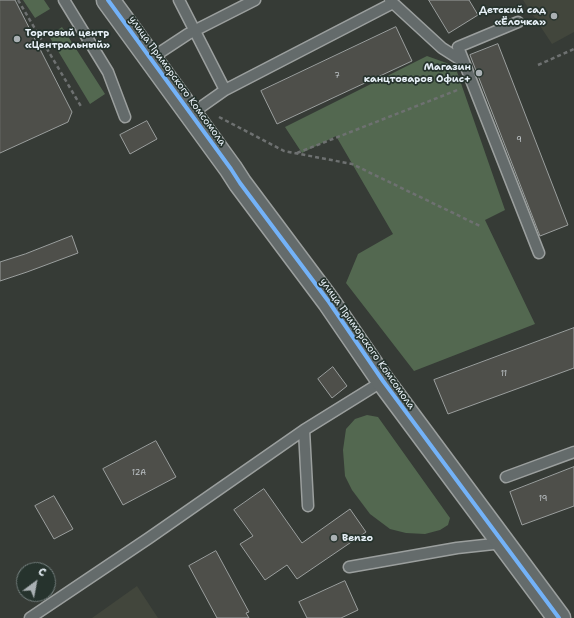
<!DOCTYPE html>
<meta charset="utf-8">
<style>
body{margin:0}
#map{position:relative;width:574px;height:618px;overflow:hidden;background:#363b36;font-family:"Shantell Sans",sans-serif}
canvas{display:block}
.north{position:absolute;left:16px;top:562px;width:40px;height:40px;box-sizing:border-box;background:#26332d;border:1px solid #747f7e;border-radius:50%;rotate:32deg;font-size:11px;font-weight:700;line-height:16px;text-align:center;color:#e8f1f8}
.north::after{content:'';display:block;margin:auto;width:14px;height:18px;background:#aab1b4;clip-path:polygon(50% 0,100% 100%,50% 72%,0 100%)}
</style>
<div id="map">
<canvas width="574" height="618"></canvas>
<div class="north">С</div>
</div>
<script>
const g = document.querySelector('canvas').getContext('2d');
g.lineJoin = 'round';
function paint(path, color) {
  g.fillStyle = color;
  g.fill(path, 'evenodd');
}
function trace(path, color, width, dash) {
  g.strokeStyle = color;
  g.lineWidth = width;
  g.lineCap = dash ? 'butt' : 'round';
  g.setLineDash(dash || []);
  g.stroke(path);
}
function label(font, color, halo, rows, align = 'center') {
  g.font = font + ' "Shantell Sans",sans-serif';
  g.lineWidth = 3.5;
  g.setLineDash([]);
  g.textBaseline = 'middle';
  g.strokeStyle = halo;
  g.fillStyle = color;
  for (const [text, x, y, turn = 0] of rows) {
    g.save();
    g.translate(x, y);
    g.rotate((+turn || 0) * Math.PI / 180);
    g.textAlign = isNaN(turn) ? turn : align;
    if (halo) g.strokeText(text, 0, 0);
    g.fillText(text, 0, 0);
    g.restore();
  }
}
paint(new Path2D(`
 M523,0H574V32L552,44Z
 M137,586L158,618H92Z`), '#42463c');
paint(new Path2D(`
 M23,0H44L50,9L35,18Z
 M62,27L105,94L90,104L49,36Z
 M427,56L455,66L505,210L485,220L535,324L414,371L346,283L358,254L393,234L336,136L302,153L285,127Z
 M367,415L378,417L450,518L448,525L440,530L425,534L406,533L390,529L370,514L352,490L345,476L343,450L346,429L355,419Z`), '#536850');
const building = new Path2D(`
 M0,0H15L72,112L68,122L0,153Z
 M429,0H469L478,15L449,33Z
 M396,27L412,61L277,124L261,91Z
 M498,44L568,225L540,236L470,55Z
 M147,121L157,139L130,154L120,135Z
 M72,236L78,253L27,272L0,281V262L25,254Z
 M574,328V368L448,414L434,380Z
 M333,367L347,386L332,398L318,379Z
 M156,441L176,477L123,505L103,469Z
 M574,467V506L522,525L510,492Z
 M264,489L302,543L350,509L366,532L297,579L287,565L265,580L240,544L253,536L234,510Z
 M54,496L73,529L54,539L35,506Z
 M216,551L249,612L246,613L249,618H217L189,566Z
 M345,581L358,610L341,618H307L299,602Z`);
paint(building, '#4e4f4a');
trace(building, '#9b9f9e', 1);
const service = new Path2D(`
 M64,0L108,72L125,117
 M179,0L225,90
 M393,3L442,48L464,62L539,253
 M150,59L188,34L255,0
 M464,62L458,47L518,22
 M191,114L225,90L393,3L390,0
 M304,430L308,506
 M506,477L574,452
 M349,567L457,548L503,543
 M30,618L149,538L304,430L383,381`);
const tertiary = new Path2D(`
 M108,0L231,169L240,183L329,302L383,381L559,618`);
trace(service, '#9b9f9e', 13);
trace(tertiary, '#9b9f9e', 25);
trace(new Path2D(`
 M18,0L82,108
 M538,65L574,49
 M219,117L284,151L352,164L480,226
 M297,153L460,89`), '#6e7171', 2.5, [4, 3]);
trace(service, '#646b6b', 10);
trace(tertiary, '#646b6b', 22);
trace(new Path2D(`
 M108,0L231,169L240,183L329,302L383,381L559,618`), '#73b2f8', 4);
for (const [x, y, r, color] of [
 [554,16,4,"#aab1b4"],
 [17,39,4,"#aab1b4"],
 [479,73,4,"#aab1b4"],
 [334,538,4,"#aab1b4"]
]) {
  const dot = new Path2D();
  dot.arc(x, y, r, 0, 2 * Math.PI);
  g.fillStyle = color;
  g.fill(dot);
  trace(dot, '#26332d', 1.5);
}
label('8px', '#c2c8cc', null, [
 ["7",337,76],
 ["9",519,140],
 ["11",504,374],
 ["12А",139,473],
 ["19",543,499]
]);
label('bold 10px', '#e8f1f8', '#26332d', [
 ["Детский сад",546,10],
 ["«Ёлочка»",546,22],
 ["Торговый центр",25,33,"left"],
 ["«Центральный»",25,45,"left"],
 ["Магазин",471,67],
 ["канцтоваров Офис+",471,79],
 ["Benzo",342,538,"left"]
], 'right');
label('10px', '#e8f1f8', '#26332d', [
 ["улица Приморского Комсомола",177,81,54],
 ["улица Приморского Комсомола",367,344,55]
]);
</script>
